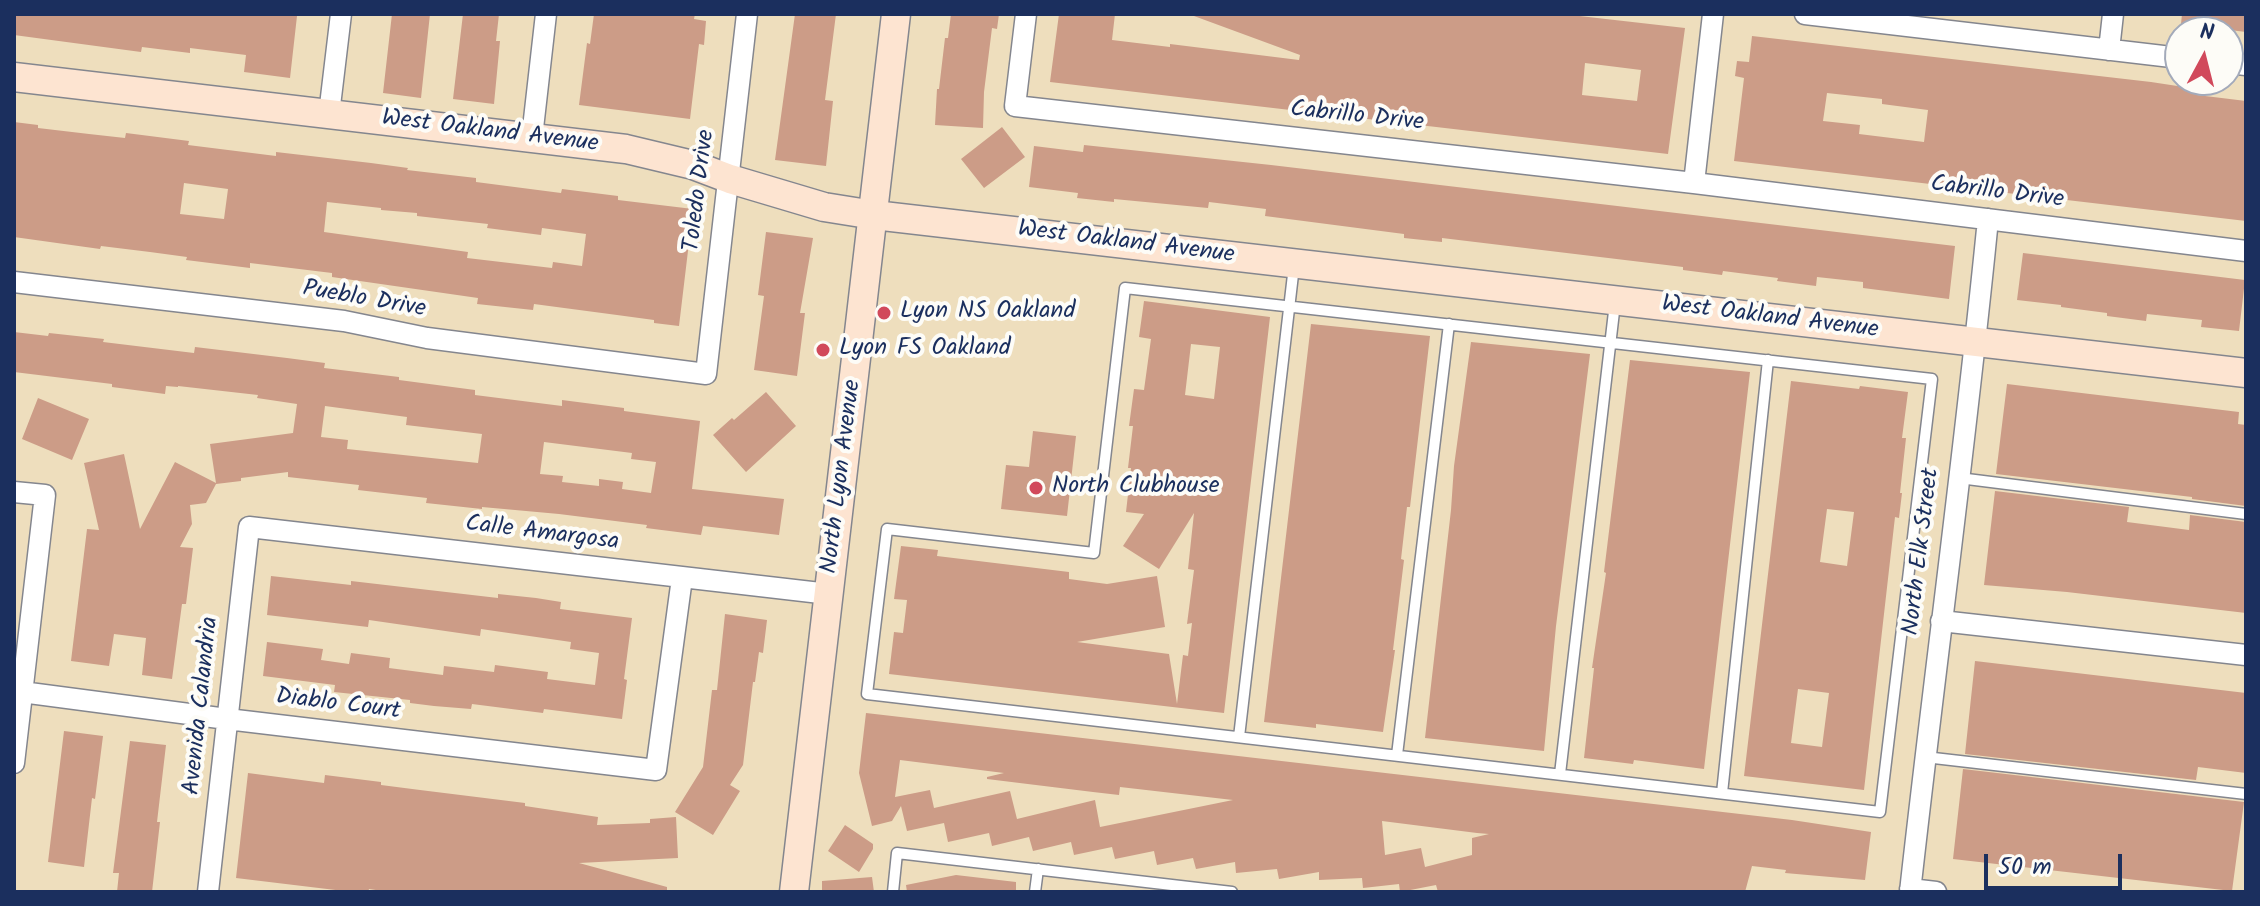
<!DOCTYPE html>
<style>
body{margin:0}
#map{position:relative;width:2260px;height:906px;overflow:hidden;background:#eedebd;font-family:Kalam,sans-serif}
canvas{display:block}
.frame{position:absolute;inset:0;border:16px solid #1b2f5e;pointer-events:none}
.north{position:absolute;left:2164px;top:16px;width:80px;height:80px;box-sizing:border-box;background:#fdfcf7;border:2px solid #a3aaba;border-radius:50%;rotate:7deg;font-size:22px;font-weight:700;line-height:32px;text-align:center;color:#1b2f5e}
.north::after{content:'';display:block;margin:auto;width:28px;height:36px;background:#d1495b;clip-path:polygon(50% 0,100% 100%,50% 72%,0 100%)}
.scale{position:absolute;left:1984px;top:854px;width:138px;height:36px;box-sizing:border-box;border:4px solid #1b2f5e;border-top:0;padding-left:10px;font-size:24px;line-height:28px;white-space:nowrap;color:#1b2f5e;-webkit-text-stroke:6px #fdfcf7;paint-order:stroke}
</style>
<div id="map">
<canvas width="2260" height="906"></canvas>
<div class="frame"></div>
<div class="north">N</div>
<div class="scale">50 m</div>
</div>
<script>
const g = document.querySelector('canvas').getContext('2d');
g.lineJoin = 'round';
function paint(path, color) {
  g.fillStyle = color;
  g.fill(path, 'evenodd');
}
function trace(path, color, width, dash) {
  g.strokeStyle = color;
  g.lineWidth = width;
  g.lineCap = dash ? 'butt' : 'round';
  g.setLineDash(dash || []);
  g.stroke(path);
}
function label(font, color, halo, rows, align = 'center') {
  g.font = font + ' Kalam,sans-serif';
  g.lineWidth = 8;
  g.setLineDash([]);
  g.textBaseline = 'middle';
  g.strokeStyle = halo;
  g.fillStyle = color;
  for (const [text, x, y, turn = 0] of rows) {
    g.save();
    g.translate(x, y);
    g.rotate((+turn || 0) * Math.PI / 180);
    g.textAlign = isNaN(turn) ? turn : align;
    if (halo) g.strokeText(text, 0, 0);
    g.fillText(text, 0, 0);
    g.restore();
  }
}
paint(new Path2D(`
 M14,14L297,16L290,78L244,72L246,55L190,48V53L142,47L141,52L14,35Z
 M392,14H430L421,98L383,93Z
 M463,14H499L496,41H500L494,104L453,99Z
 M594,14H695L694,19L706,21L704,45L699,44L690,119L579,105L587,43L590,44Z
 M795,14H836L825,100L833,101L826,166L775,160Z
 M951,14H999L997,29L992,28L984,92L983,128L935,125L937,89H939L945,38H948Z
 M1059,14H1115L1112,40L1170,47V44L1299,60L1300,55L1194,16V14H1562L1685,28L1668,154L1050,82ZM1585,63L1641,70L1637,101L1582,95Z
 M2182,14H2246V32L2181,24Z
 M1752,36L2151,82L2197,89V95L2246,101V221L1734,161L1744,78L1735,76L1737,61L1749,62ZM1827,93L1882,99V104L1928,110L1924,142L1859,134L1860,125L1823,121Z
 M14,122L38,125V128L89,134L125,138L126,133L189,141L188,145L276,156V152L371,163L408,168L407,170L476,178V182L561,193L562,189L618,196V200L693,209L679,326L654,323V320L617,315L534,304L533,310L477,304L478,298L332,277V273L250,263V268L186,260L187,257L150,252L101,246L100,249L14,237ZM184,183L228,189L224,219L180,214ZM327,202L381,208V210L417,213V216L488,224L487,228L541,235L542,228L586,234L582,266L553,262L552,268L467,258L468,252L324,232Z
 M1002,127L1025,157L984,188L961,159Z
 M1084,145L1271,165L1955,246L1949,299L1863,288V282L1817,277L1816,286L1777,281L1778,278L1723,271L1722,275L1683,270V267L1442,238V242L1404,238V234L1265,216L1266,209L1209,202L1208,208L1114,199V202L1077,198L1078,193L1029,187L1034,146L1083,152Z
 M766,232L813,238L800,313H805L797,376L754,370L764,296L758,295Z
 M2023,253L2245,280L2239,331L2201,327L2202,320L2147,314L2146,321L2107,316V313L2061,307V305L2017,300Z
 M1144,301L1270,317L1224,713L889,674L894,632L903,633L907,600L894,599L901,546L938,550L937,556L1069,572V579L1107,584L1157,576L1165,627L1077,642L1169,654L1177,704L1183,655L1188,656L1192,623L1187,624L1194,570L1188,569L1194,513L1159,569L1123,546L1144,514L1126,512L1131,468H1128L1133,426H1129L1134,389L1144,390L1151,339L1139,337ZM1191,344L1220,347L1214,399L1185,395Z
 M1311,324L1430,336L1410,507H1407L1401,559L1404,560L1393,650H1395L1383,732L1316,724V728L1264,722Z
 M14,332L48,336L49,333L104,339L103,342L194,353L195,347L287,358L325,363L324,368L399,377V380L475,390V395L562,406V400L624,408V411L700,421L692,489L784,499L779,535L703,526L701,535L646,528L647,525L559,514L482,507V509L426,503L427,498L358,490L359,485L288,477V472L241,478V481L216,484L206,503L190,505L192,524L180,547L193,548L186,604H182L172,679L142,675L146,638L114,634L109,666L71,661L87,529L99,530L84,463L124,454L140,529L175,462L216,483L210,444L293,433L297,404L257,398L258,395L178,386V387L166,386L165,394L112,387V384L14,372ZM325,406L407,417L406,425L482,434L478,463L347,449L348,440L321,437ZM544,442L632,453L631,459L656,462L651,493L622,489L623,482L599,479V486L562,482L563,476L540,474Z
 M1471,342L1590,354L1556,626L1544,751L1425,738L1451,510L1454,466Z
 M1630,360L1750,372L1704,769L1634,760L1633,764L1584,758L1594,668H1592L1606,573L1604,572Z
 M1791,381L1859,389L1860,386L1908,392L1902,438H1906L1900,493H1902L1899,518L1895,517L1864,790L1744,776ZM1827,509L1854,512L1847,566L1820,562ZM1798,689L1829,693L1822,747L1791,743Z
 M2007,384L2239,412L2238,424L2246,425V506L2192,499V497L1996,474Z
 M766,392L796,426L746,472L713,435L732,418L734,420Z
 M38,398L89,419L72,460L22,439Z
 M1033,431L1076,436L1067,516L1001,509L1006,465L1029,467Z
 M1995,491L2129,507L2127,522L2189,530L2190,515L2246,522V613L2067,592L1984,585Z
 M271,576L351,585V581L498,598V594L536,598L561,602L560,609L632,618L624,679L627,680L622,719L544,709L543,713L472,704L471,709L434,706L410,703V700L334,692L335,685L263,676L267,642L323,649L321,660L349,664L351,653L390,658L389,668L443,675L444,666L494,672L495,665L548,672L547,679L595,685L599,653L570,649L571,642L481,629L480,636L369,620L368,627L267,615Z
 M725,614L767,620L763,653L759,652L755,682H753L743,765L730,785L740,791L713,835L675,812L703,767L712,690H717Z
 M1975,661L2246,693V773L2198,767L2196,780L1965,754Z
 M866,713L1792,820L1871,832L1865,880L1785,873L1786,870L1752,866L1745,892H1438L1436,885L1400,892L1399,884L1363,888L1362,878L1319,880V872L1279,879L1277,869L1236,873L1235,862L1196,869L1193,858L1157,865L1154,851L1115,859L1112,847L1074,855L1071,842L1033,851L1029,837L992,846L989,833L948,842L944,823L907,831L901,806L892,821L872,826L859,773ZM900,760L1004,773L987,777V779L1093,792L1119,795L1120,787L1233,800L1100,827L1095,800L1017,819L1010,791L934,808L930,790L895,797ZM1382,821L1477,833L1489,834L1472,838V855L1425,867L1421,848L1385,855Z
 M64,731L103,736L95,799L92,798L84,867L48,862Z
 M130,741L166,745L157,822H160L152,892H117L119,873H113Z
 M1963,769L2244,802L2232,891L1953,859Z
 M248,773L324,783L325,775L381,782V785L420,790L525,803V806L598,817L597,825L650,823V819L676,817L678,858L579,863L667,887V892H389L369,889L368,892H352L236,878Z
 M845,825L873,844V849L859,872L828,851Z
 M956,875L1016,882V892H907L906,885Z
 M872,877L874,892H822V881Z`), '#cc9c87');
const lane = new Path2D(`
 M1125,288L1932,379L1880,812L867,694L887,529L1094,553Z
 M1959,478L2246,514
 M1239,737L1294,266
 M1397,755L1449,324
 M1925,757L2246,794
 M1560,774L1615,303
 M1722,793L1768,360
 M893,892L897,853L1232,892
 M1035,892L1038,869`);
const street = new Path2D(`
 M1026,14L1015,106L1694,183L2246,251
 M1805,14L2180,58
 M2109,50L2113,14
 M2228,63L2246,65
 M329,114L341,14
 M532,137L546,14
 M1694,183L1713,14
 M14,282L344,321L427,338L706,374L747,14
 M14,492L45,495L14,763
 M1941,621L2246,655
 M14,691L227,719L656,770L682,578
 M1910,889L1936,892
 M208,892L249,527L829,594
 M1910,892C1935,667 1966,444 1988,219`);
const secondary = new Path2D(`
 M14,77L626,149L693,165L730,179L824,207L874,215L2246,373
 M794,892L896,14`);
trace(lane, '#84868e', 13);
trace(street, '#84868e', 23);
trace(secondary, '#84868e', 31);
trace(lane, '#fff', 10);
trace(street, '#fff', 20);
trace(secondary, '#fde4d1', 28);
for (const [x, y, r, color] of [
 [884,313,8,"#d1495b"],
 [823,350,8,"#d1495b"],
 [1036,488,8,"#d1495b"]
]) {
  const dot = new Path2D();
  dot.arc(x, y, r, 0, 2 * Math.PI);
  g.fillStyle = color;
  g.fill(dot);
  trace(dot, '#fdfcf7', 3);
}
label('24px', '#1b2f5e', '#fdfcf7', [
 ["Cabrillo Drive",1357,118,6],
 ["West Oakland Avenue",490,133,7],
 ["Toledo Drive",701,191,-83],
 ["Cabrillo Drive",1997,194,7],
 ["West Oakland Avenue",1126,244,7],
 ["Pueblo Drive",364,301,10],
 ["West Oakland Avenue",1770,319,7],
 ["North Lyon Avenue",843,477,-83],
 ["Calle Amargosa",542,535,7],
 ["North Elk Street",1923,552,-83],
 ["Avenida Calandria",203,706,-84],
 ["Diablo Court",338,706,7]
]);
label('24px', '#1b2f5e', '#fdfcf7', [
 ["Lyon NS Oakland",900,313],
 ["Lyon FS Oakland",839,350],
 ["North Clubhouse",1052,488]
], 'left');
</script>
